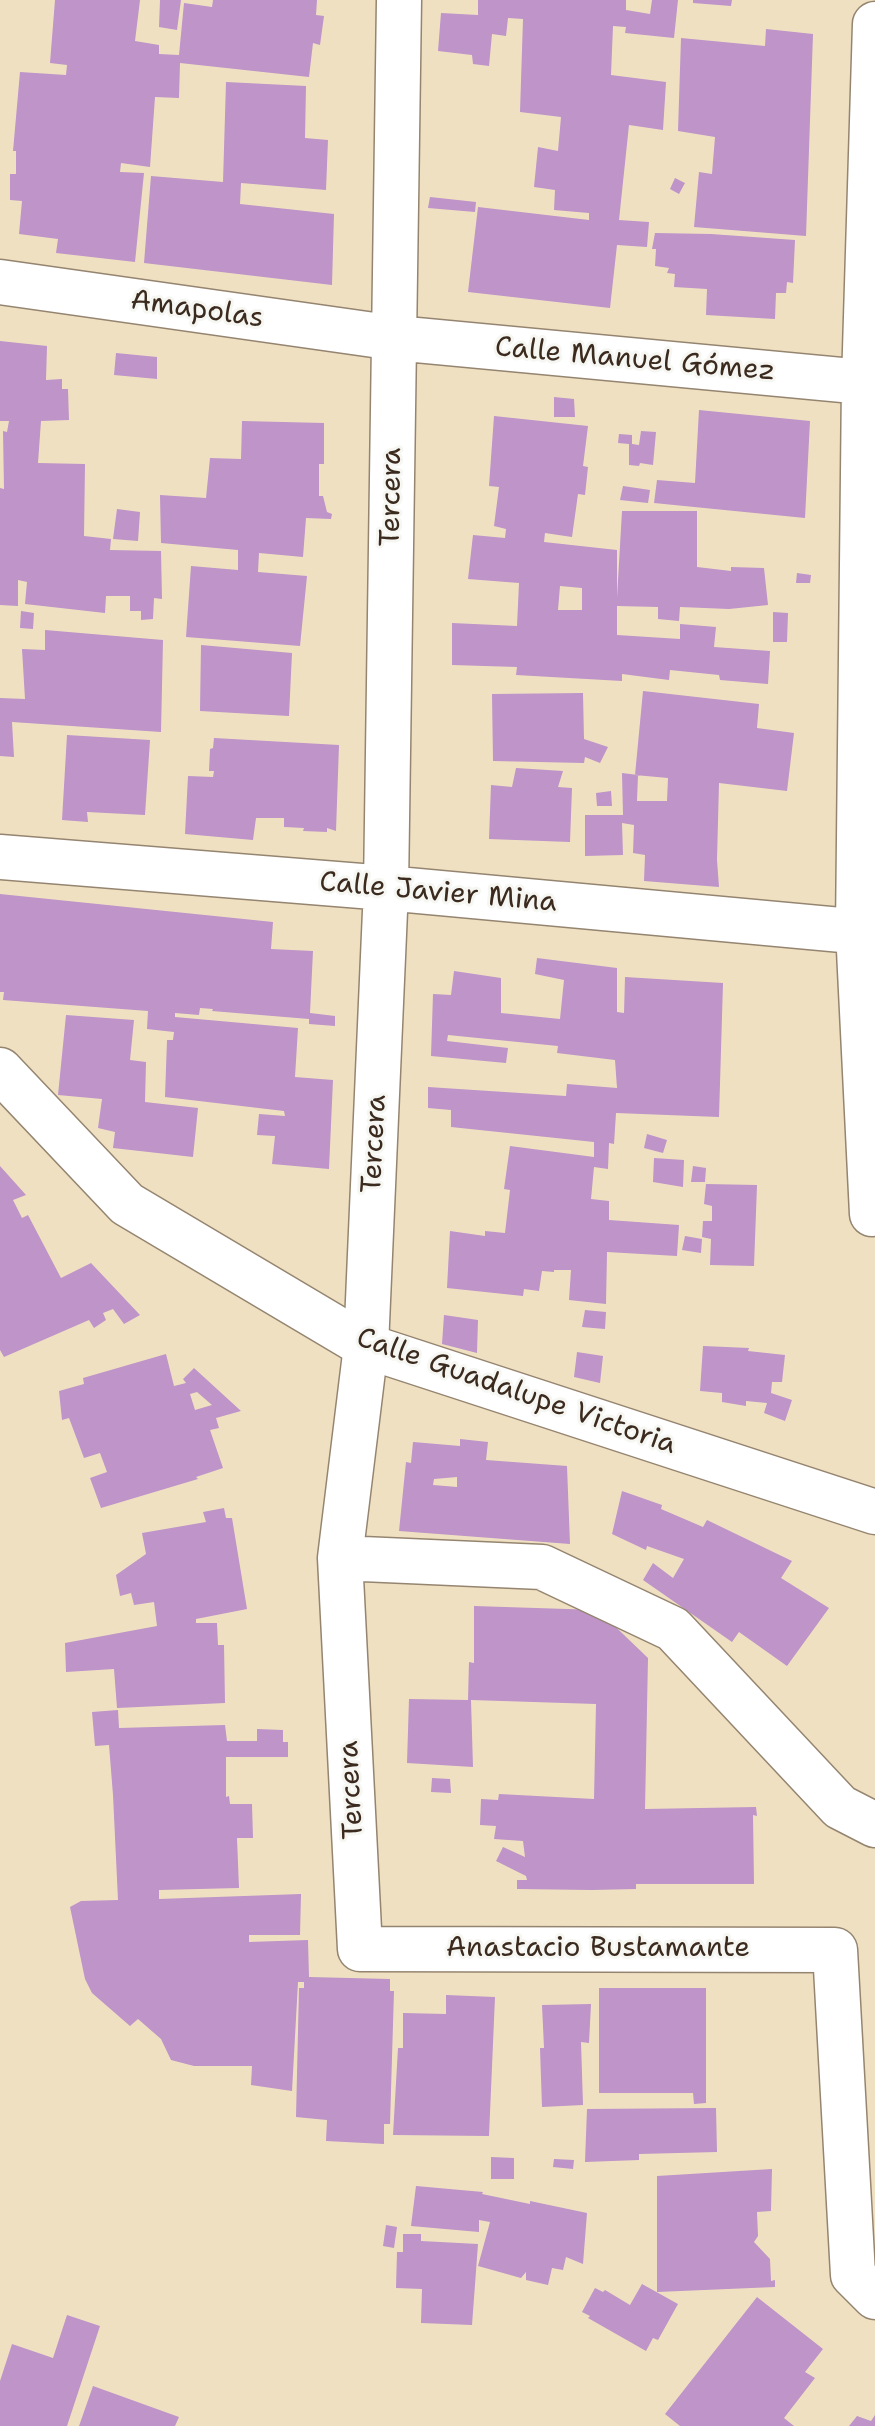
<!DOCTYPE html>
<meta charset="utf-8">
<style>
body{margin:0}
canvas{display:block;background:#efe0c2}
</style>
<canvas width="875" height="2426"></canvas>
<script>
const g = document.querySelector('canvas').getContext('2d');
g.lineJoin = 'round';
function paint(path, color) {
  g.fillStyle = color;
  g.fill(path, 'evenodd');
}
function trace(path, color, width, dash) {
  g.strokeStyle = color;
  g.lineWidth = width;
  g.lineCap = dash ? 'butt' : 'round';
  g.setLineDash(dash || []);
  g.stroke(path);
}
function label(font, color, halo, rows, align = 'center') {
  g.font = font + ' "Shantell Sans",sans-serif';
  g.lineWidth = 6;
  g.setLineDash([]);
  g.textBaseline = 'middle';
  g.strokeStyle = halo;
  g.fillStyle = color;
  for (const [text, x, y, turn = 0] of rows) {
    g.save();
    g.translate(x, y);
    g.rotate((+turn || 0) * Math.PI / 180);
    g.textAlign = isNaN(turn) ? turn : align;
    if (halo) g.strokeText(text, 0, 0);
    g.fillText(text, 0, 0);
    g.restore();
  }
}
paint(new Path2D(`
 M55,0H140L135,41L159,45V54L179,55L184,3L212,7L213,0H317L316,15L324,16L320,45L313,43L309,77L180,63L179,98L155,97L150,167L121,163L120,172L144,173L135,262L56,253L58,239L19,234L22,201L10,200V174H16V151H13L20,72L66,75L67,65L50,63Z
 M160,0H181L177,30L159,27Z
 M478,0H626V10L650,14L652,0H678L674,38L625,33L626,27L613,26L611,75L666,82L663,130L629,125L619,220L649,222L647,247L617,245L610,308L468,292L478,207L589,220V213L554,210L555,190L534,187L538,147L558,151L561,117L520,112L523,19L508,18L506,36L492,34L489,66L473,64L472,55L438,51L441,13L478,15Z
 M693,0H732L731,6L693,3Z
 M766,29L813,34L806,236L694,227L699,172L712,174L715,137L678,131L681,38L765,46Z
 M226,82L306,86L305,138L328,140L326,190L241,183L240,204L334,214L332,285L144,263L151,176L223,182Z
 M675,178L685,183L679,194L670,189Z
 M430,197L476,202L475,212L428,208Z
 M655,233L711,234L795,240L793,283L787,282L786,293H776L775,319L706,315L707,289L674,287L675,274L667,273L669,268L655,266L656,249H652Z
 M0,341L47,346L46,380L62,379V389H68L69,420L41,421L38,463L85,464L84,536L111,539L110,550L161,551L162,599L154,598L153,619L141,620V611H130V596H106L105,613L25,604L27,582L18,580V606L0,605V488L4,489L3,431L7,432L9,421H0Z
 M116,353L157,357V379L114,375Z
 M554,397L574,399L575,417H554Z
 M699,410L810,421L805,518L654,503L657,480L695,483Z
 M494,416L588,426L583,466L588,467L585,495L578,494L572,537L545,533L544,542L617,550V598L622,511H697V567L731,571V567L764,568L768,605L729,609L680,607L679,621L658,619V607L617,606V635L680,639V624L716,627L714,647L770,651L768,684L720,680L719,675L670,670L669,680L622,674V681L516,675L517,667L452,665V623L517,626L519,583L468,579L473,535L505,538L506,529L494,526L499,487L489,486ZM560,586L582,588V610H558Z
 M242,421L324,423V464H319V496H323L327,512L332,514L331,519L306,518L303,557L259,553L258,572L307,576L300,646L186,637L191,566L238,570V550L161,543L160,495L206,498L210,458L241,459Z
 M641,431L656,432L653,465L640,463L639,466L629,465V444L618,443L619,434L632,435V444L639,445Z
 M623,486L650,490L648,503L620,500Z
 M117,509L140,512L138,541L113,539Z
 M797,573L811,575L810,583H796Z
 M21,611L34,613L33,629L20,628Z
 M773,612L788,613L787,642H773Z
 M45,630L163,640L161,732L12,722L14,757L0,756V698L25,699L22,649L45,650Z
 M201,645L292,653L289,716L200,711Z
 M643,691L759,704L757,728L794,733L787,791L719,783L717,860L719,887L644,881L645,855L633,853L634,825L622,823L623,855L585,856V815H623L622,773L638,775L637,801H667L668,778L635,775Z
 M583,693L584,739L608,747L600,763L585,757L584,763L493,761L492,694Z
 M67,735L150,740L145,815L87,812L88,822L62,820Z
 M214,738L339,745L336,831L327,828V832L303,831L304,828L284,827V818H256L253,840L185,834L188,776L213,777L214,771H209L210,749L213,748Z
 M516,768L563,771L558,787L572,788L570,842L489,839L491,785L512,787Z
 M611,791L612,806H597L596,793Z
 M0,894L273,922L271,949L313,951L310,1013L335,1016V1026L309,1024V1019L212,1011L213,1009L200,1008L199,1015L175,1013V1017L298,1028L295,1077L333,1080L329,1169L272,1164L275,1136L257,1135L259,1114L285,1116L284,1111L165,1097L167,1040H173L174,1032L147,1029L148,1011L3,1000L4,992H0Z
 M537,958L617,968V1012L624,1013L625,977L723,983L719,1117L616,1113L614,1144L609,1143L608,1169L594,1167L591,1199L609,1201V1220L679,1225L677,1256L607,1252L606,1304L569,1300L571,1270H554V1272L542,1271L539,1291L524,1289L523,1296L447,1288L450,1231L485,1236V1231L505,1233L510,1190L504,1189L510,1146L594,1157V1142L451,1127V1110L428,1108V1087L566,1096L567,1084L617,1088L615,1060L557,1053L558,1046L448,1035L447,1041L508,1048L506,1063L431,1056L433,994L451,995L454,971L501,978V1013L560,1019L564,980L535,974Z
 M66,1015L134,1020L130,1060L146,1062L145,1102L198,1108L193,1157L113,1148L115,1132L98,1128L102,1099L58,1095Z
 M647,1134L667,1140L663,1153L644,1148Z
 M654,1158L684,1160L683,1187L653,1182Z
 M0,1166L26,1195L13,1200L22,1218L28,1215L61,1278L91,1263L140,1315L124,1324L113,1309L103,1313L106,1320L94,1328L89,1320L4,1357L0,1350Z
 M693,1166L706,1168L705,1182H691Z
 M706,1184L757,1185L754,1266L710,1265L711,1239L702,1237L703,1221H712V1206L704,1204Z
 M685,1236L702,1239L701,1253L682,1250Z
 M585,1310L606,1312L605,1329L582,1327Z
 M444,1315L478,1320L477,1353L442,1344Z
 M703,1346L749,1348L748,1351L785,1355L782,1382H772L771,1393L792,1400L785,1421L764,1413L767,1403L746,1401V1406L722,1402V1393L700,1391Z
 M577,1352L603,1356L600,1383L574,1377Z
 M166,1354L174,1386L186,1383L183,1379L194,1368L241,1411L216,1418L219,1428L210,1430L223,1468L196,1477L198,1479L101,1508L90,1478L107,1472L100,1453L84,1458L69,1418L62,1420L59,1391L84,1384L83,1378ZM197,1392L212,1405L195,1410L190,1394Z
 M460,1439L488,1442L486,1460L567,1466L570,1544L399,1531L406,1462L411,1463L413,1442L460,1446ZM457,1477V1487L433,1485L434,1479Z
 M622,1491L662,1505L661,1509L703,1527L707,1520L792,1561L781,1578L829,1608L787,1666L739,1632L732,1642L643,1580L653,1563L673,1578L684,1559L647,1546L646,1550L612,1534Z
 M224,1508L226,1518H232L247,1609L196,1619V1623H217L218,1645H224L225,1703L117,1708L114,1669L66,1672L65,1643L157,1626L154,1602L134,1605L131,1593L120,1596L116,1575L146,1554L142,1533L206,1522L203,1512Z
 M474,1606L598,1610L648,1658L645,1809L756,1807L757,1816L753,1815L754,1884H636V1889L592,1890L517,1889V1880H527L526,1876L496,1861L503,1847L525,1857L523,1841L494,1839L496,1826L480,1825L481,1799L498,1800L499,1794L594,1799L596,1704L471,1700L473,1767L407,1763L409,1699L468,1700L469,1662L474,1663Z
 M118,1710L119,1728L225,1725L227,1741H257V1729L283,1730V1742H288V1757H226V1797L229,1796L230,1804H252L253,1838H237L239,1888L159,1890V1899L301,1894L300,1935H249V1942L308,1940L309,1977L390,1979V1991H394L390,2124H384V2144L326,2141L327,2120L296,2117L299,1988H304V1982H298L292,2091L251,2085L252,2066H194L171,2060L161,2039L138,2019L130,2026L92,1993L85,1979L70,1907L81,1901L118,1900L113,1795L109,1745L95,1746L92,1712Z
 M432,1778L450,1779L451,1793L431,1792Z
 M599,1988H706V2103L694,2104L693,2093H599Z
 M446,1995L495,1997L489,2136L393,2135L398,2048H403V2013L446,2014Z
 M591,2004L589,2043L581,2042L583,2105L542,2107L540,2048H544L542,2005Z
 M716,2108L717,2152L639,2154V2160L585,2162L587,2109Z
 M491,2157L514,2158V2179H491Z
 M554,2159L574,2160L573,2169L553,2167Z
 M772,2169L771,2211L757,2212L758,2236L754,2242L770,2259L771,2281L775,2280V2287L657,2292V2176Z
 M416,2186L483,2192L482,2194L530,2204V2201L587,2213L583,2264L566,2257L563,2270L552,2268L548,2285L526,2280V2272L521,2278L478,2266L490,2222L479,2220V2232L411,2226Z
 M386,2225L397,2227L394,2248L383,2246Z
 M403,2234H421V2241L478,2244L472,2325L421,2323L422,2289L396,2288L397,2252H403Z
 M642,2284L678,2304L658,2340L653,2338L646,2351L588,2318L590,2316L582,2312L595,2288L603,2292L605,2290L630,2305Z
 M757,2297L823,2349L805,2372L815,2378L784,2418L794,2426H680L665,2414Z
 M67,2315L100,2326L67,2426H0V2381L12,2344L53,2358Z
 M93,2386L179,2417L175,2426H79Z
 M875,2415V2426H849L857,2416L871,2421Z`), '#be94c9');
const minor = new Path2D(`
 M399,0L386,888L366,1346L340,1558L360,1949L835,1950L853,2275L875,2297
 M0,282L395,338L875,383
 M0,857L386,888L875,933
 M872,1214L858,930L864,382L875,24
 M340,1558L542,1567L673,1629L840,1807L875,1825`);
const tertiary = new Path2D(`
 M0,1070L127,1204L366,1346L875,1512`);
trace(minor, '#958570', 47);
trace(tertiary, '#958570', 47);
trace(minor, '#fff', 44);
trace(tertiary, '#fff', 44);
label('28px', '#3b2a1e', '#f6f6f2', [
 ["Amapolas",197,310,8],
 ["Calle Manuel Gómez",635,360,5],
 ["Tercera",392,497,-89],
 ["Calle Javier Mina",438,893,5],
 ["Tercera",375,1144,-87],
 ["Calle Guadalupe Victoria",516,1392,19],
 ["Tercera",352,1790,-93],
 ["Anastacio Bustamante",598,1949]
]);
</script>
